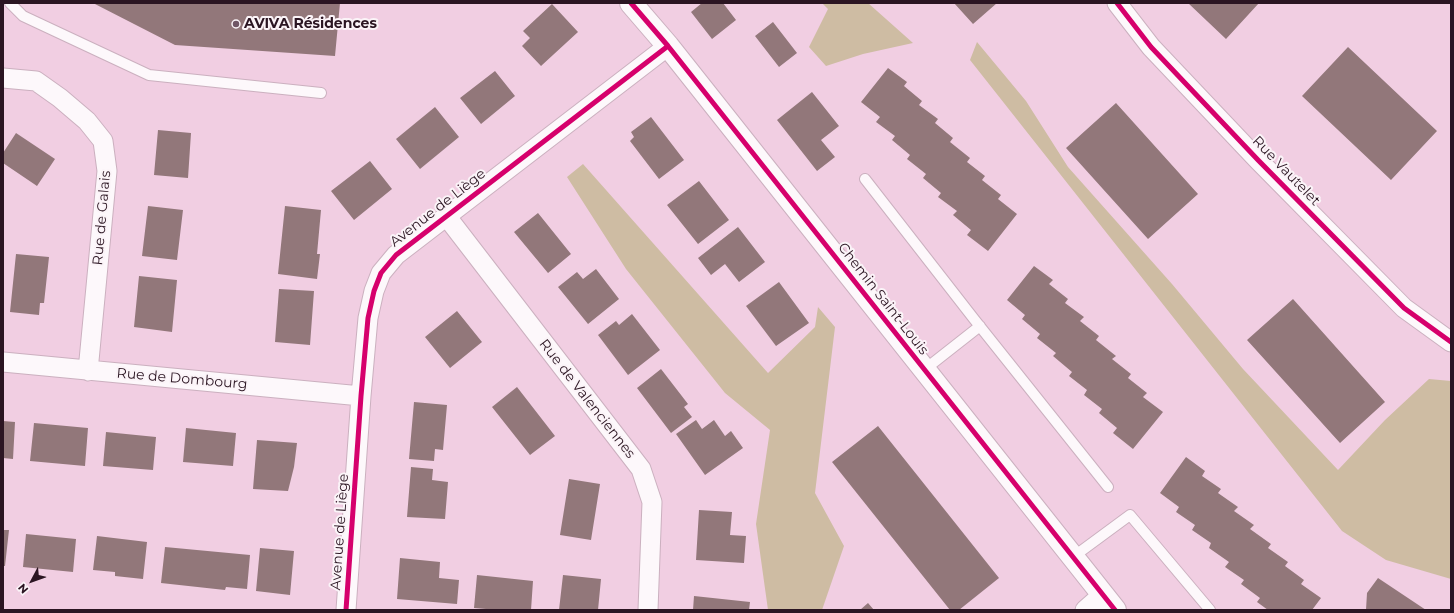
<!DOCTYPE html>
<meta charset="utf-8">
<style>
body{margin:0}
#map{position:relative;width:1454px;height:613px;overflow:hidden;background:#f1cee2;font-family:Montserrat,sans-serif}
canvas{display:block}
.frame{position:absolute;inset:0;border:4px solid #2b1522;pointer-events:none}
.north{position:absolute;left:12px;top:561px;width:40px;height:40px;-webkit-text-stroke:3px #fbf4f8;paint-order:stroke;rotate:229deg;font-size:11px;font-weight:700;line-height:16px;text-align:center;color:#2b1522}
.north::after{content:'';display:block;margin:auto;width:14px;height:18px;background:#2b1522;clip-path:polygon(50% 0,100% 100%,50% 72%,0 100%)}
</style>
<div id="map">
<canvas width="1454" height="613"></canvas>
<div class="frame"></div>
<div class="north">N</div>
</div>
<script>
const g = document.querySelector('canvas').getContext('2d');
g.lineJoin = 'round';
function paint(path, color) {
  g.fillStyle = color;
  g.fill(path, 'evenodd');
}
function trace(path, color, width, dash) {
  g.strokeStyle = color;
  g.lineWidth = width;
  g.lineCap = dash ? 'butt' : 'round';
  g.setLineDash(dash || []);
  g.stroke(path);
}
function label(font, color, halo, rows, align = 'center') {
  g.font = font + ' Montserrat,sans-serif';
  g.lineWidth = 4;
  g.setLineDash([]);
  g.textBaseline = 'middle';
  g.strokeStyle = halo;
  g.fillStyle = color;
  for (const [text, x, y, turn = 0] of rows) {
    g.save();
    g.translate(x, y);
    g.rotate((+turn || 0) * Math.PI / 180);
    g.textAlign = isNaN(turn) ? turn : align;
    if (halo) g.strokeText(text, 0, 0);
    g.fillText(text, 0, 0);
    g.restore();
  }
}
paint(new Path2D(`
 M822,3H868L913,43L863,54L826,66L809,47L828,9Z
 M977,42L1026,101L1068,167L1172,284L1243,369L1338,470L1385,420L1429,379L1451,381V579L1386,560L1342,531L970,60Z
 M583,164L768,373L815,327L818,307L835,327L815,493L844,546L822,610H768L756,524L770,430L725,393L626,269L567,177Z`), '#cebca3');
paint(new Path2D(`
 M93,3H340L335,56L175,45Z
 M702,3H723L736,20L712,39L691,12Z
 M954,3H997L973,24Z
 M1188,3H1259L1226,39Z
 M552,4L578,32L541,66L522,46L530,38L523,31Z
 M773,22L797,53L779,67L755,36Z
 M1348,47L1437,131L1391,180L1302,96Z
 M888,68L907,82L904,86L922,101L919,105L938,119L935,123L953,138L950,142L970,158L967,162L985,176L982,180L1001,195L998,199L1017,214L988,251L967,235L971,230L953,215L957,211L938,197L941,193L923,178L926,174L907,159L910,155L892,140L895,136L876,122L880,117L861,102Z
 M495,71L515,96L481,124L460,98Z
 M812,92L839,126L821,140L835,157L817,171L777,120Z
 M1116,103L1198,194L1148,239L1066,148Z
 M435,107L459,137L420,169L396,139Z
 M651,117L684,160L659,179L630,141L634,137L631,132Z
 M158,130L191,133L188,178L154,175Z
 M16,133L55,159L37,186L3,163V153Z
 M370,161L392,189L354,220L331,191Z
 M699,181L729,220L698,244L667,205Z
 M148,206L183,210L177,260L142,256Z
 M285,206L321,210L317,254H320L317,279L278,274Z
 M538,213L571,254L548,273L514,232Z
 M738,227L765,262L739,282L725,264L711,275L698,258Z
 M16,254L49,257L44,303H40L39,315L10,312Z
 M1034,266L1053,280L1049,284L1068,299L1065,303L1084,317L1080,321L1099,336L1096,340L1116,356L1112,359L1131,374L1128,378L1147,393L1143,397L1163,412L1133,449L1113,433L1117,428L1099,413L1102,409L1084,395L1087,390L1069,376L1072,372L1053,356L1056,353L1037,338L1040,334L1022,319L1025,315L1007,300Z
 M596,269L619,299L588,324L558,287L577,272L583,279Z
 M139,276L177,280L172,332L134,327Z
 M779,282L809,323L776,346L746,306Z
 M279,289L314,291L310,345L275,342Z
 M1293,299L1385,402L1340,443L1247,340Z
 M457,311L482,342L450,368L425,337Z
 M632,314L660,350L628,375L598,335L616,321L619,325Z
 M661,369L688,404L684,407L692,417L671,433L637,388Z
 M517,387L555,436L530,455L492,407Z
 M414,402L447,405L443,450L435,449L434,461L409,459Z
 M696,420L702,429L714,420L725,436L731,431L743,448L705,475L676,434Z
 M3,421L15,422L13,459L3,458Z
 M34,423L88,428L85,466L30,461Z
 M878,426L999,578L959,610H950L832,462Z
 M186,428L236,433L233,466L183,462Z
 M106,432L156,437L153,470L103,466Z
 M257,440L297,443L294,467L288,491L253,489Z
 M1186,457L1205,471L1202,476L1221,489L1218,493L1238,507L1234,511L1254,525L1250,529L1271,544L1268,548L1288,562L1285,566L1304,580L1301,584L1321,598L1312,610H1268L1257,602L1260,598L1241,584L1244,580L1225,567L1229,562L1209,548L1211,543L1192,530L1195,525L1176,512L1179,507L1160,493Z
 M411,467L433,469L432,480L448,482L445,519L407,517Z
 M569,479L600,484L591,540L560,535Z
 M699,510L732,512L730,535L746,536L744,563L696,560Z
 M3,530H9L5,566H3Z
 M26,534L76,539L73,572L23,567Z
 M97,536L147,542L143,579L115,576V572L93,570Z
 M165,547L250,555L247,589L226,587L225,590L161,583Z
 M260,548L294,551L290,595L256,591Z
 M400,558L440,562L439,578L459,580L457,604L397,599Z
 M477,575L533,581L531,610H498L474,608Z
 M563,575L601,579L598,610H559Z
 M1378,578L1426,610H1366L1367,593Z
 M694,596L750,602L749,610H693Z
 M868,603L874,610H860Z`), '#92777a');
const lane = new Path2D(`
 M10,3L23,16L149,75L321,93
 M865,179L974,319L1108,487
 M924,370L980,326
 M1073,557L1130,515L1210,610`);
const street = new Path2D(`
 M1117,3L1151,47L1258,160L1404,308L1451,342
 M3,78L36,81L60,98L87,121L103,141L107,171L88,371
 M447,217L641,469L652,502L648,610
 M3,362L361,396
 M346,610L361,396L368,318L374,291L381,273L396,255L668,46
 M1085,610L1102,595`);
const secondary = new Path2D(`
 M631,3L668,46L1115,610`);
trace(lane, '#cbb0bf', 12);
trace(street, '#cbb0bf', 21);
trace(secondary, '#cbb0bf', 24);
trace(lane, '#fdf8fb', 10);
trace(street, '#fdf8fb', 19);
trace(secondary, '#fdf8fb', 22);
trace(new Path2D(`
 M631,3L668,46L1115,610
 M1117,3L1151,47L1258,160L1404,308L1451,342
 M346,610L361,396L368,318L374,291L381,273L396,255L668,46`), '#d6006c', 5);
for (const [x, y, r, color] of [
 [236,24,4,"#705665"]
]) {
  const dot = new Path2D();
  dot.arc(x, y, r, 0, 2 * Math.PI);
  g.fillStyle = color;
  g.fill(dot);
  trace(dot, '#fbf4f8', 1.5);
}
label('bold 14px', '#2b1522', '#fbf4f8', [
 ["AVIVA Résidences",244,24]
], 'left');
label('14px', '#2b1522', '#fbf4f8', [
 ["Rue Vautelet",1286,171,46],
 ["Avenue de Liège",438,208,-38],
 ["Rue de Galais",102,218,-85],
 ["Chemin Saint-Louis",883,299,52],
 ["Rue de Dombourg",182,379,5],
 ["Rue de Valenciennes",587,399,52],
 ["Avenue de Liège",340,532,-86]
]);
</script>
